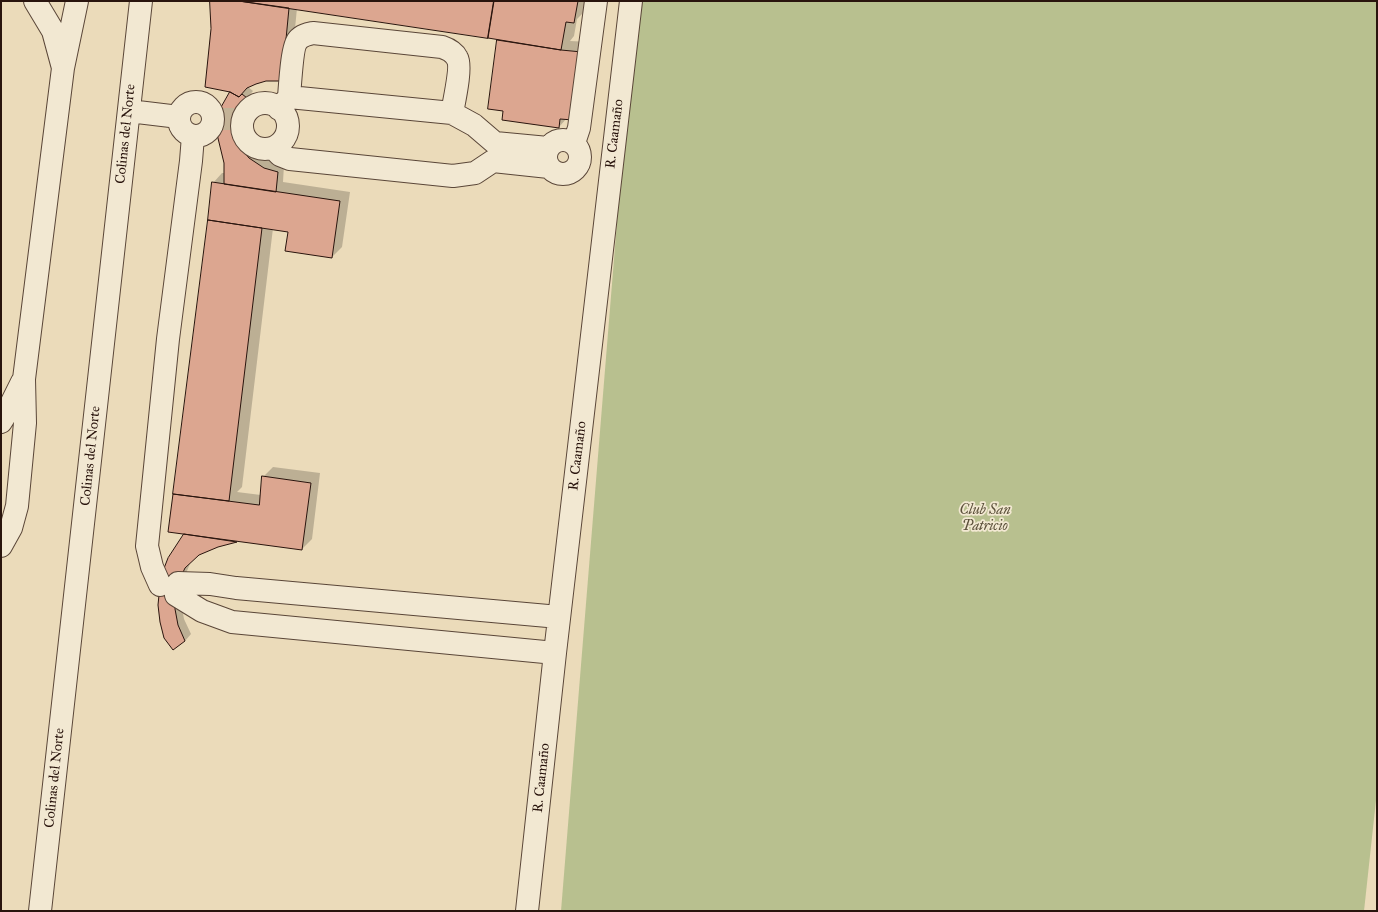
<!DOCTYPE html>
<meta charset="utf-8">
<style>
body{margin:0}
#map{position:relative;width:1378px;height:912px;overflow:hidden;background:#ebdbba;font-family:"IM FELL Great Primer",serif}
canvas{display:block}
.frame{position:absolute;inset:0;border:2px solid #29140d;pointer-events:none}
</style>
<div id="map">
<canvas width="1378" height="912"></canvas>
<div class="frame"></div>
</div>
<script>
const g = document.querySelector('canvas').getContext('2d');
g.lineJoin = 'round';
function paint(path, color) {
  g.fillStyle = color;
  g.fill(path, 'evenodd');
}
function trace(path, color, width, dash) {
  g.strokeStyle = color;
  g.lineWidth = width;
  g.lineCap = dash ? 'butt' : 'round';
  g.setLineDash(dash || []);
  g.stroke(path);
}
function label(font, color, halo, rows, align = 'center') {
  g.font = font + ' "IM FELL Great Primer",serif';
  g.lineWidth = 3.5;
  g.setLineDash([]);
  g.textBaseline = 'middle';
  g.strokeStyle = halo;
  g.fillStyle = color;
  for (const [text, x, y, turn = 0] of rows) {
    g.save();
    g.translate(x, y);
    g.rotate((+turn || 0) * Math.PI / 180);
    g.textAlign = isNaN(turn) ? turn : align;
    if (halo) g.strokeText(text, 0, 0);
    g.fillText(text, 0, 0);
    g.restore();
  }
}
paint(new Path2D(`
 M635,1H1377V791L1364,911H561Z`), '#b8c08f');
paint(new Path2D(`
 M211,1H588L587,9L577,19L574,36L570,41L591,42L567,118L559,127L504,110L489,108L498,39L297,8L291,70L248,87L253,91L246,99L241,111L240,124L247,140L256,152L271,162L284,165L283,182L350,192L342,247L332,257L289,231L273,228L242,487L237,492L261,495L263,477L273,467L320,473L312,539L302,549L236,541L217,546L199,554L191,561L185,576L181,602L184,619L191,634L185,641L173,648L165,637L186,534L174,494L213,183L222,173H225L231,92L212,29Z`), '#0003');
const building = new Path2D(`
 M210,1H239L289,8L282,81H266L256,84L247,88L239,97L230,92L205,87L211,29Z
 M239,1H494L488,38Z
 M494,1H578L574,23L566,22L561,50L488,38Z
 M497,40L561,50L582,52L573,120L560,119L559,128L502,120L503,111L488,109Z
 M230,92L239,97L242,94L247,98L240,106L234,119V131L240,147L249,158L264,168L278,172L276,192L224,184V163L216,130V119L220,109Z
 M212,182L340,201L332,258L285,251L288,232L208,220Z
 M208,220L262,228L229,501L173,494Z
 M262,476L311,483L302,550L168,532L173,494L259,505Z
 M184,534L237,542L218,547L199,555L185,568L178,583L175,609L178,625L185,641L173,650L164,638L160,622L158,605L160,585L161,576L168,558Z`);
paint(building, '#dca690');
trace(building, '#29140d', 1);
trace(new Path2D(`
 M216,119H234`), '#c4b397', 22, [22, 11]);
const minor = new Path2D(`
 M35,1L53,31L63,68L77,1
 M289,97C290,86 292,46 298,40C302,35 308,34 313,33L442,47C448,49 454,52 457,58C462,66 454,102 452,113
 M179 119a17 17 0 1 1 34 0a17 17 0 1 1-34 0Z
 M242 126a23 23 0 1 1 46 0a23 23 0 1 1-46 0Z
 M279,109L289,97L452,113L474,125L495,143L548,148
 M129,111L179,117
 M546 157a17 17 0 1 1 34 0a17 17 0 1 1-34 0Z
 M574,143L579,128L596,1
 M273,148L280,155L290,159L453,176L475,173L493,161L549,167
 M1,422L6,414L22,382
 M1,546L11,528L17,506L25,423L24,379L63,68
 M178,583L210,584L236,588L559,617
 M160,585L152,567L147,546L168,339L191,161L193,136
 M176,595L202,611L232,622L555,653
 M40,911L141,1
 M527,911L555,653L631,1`);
trace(minor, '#5a4638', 24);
trace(minor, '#f2e8d2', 22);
label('14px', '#29140d', '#f2e8d2', [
 ["Colinas del Norte",126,134,-84],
 ["R. Caamaño",615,134,-83],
 ["Colinas del Norte",91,456,-84],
 ["R. Caamaño",578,456,-83],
 ["Colinas del Norte",55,778,-84],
 ["R. Caamaño",542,778,-84]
]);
label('italic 14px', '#5b503a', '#f2e8d2', [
 ["Club San",985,511],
 ["Patricio",985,527]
]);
</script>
